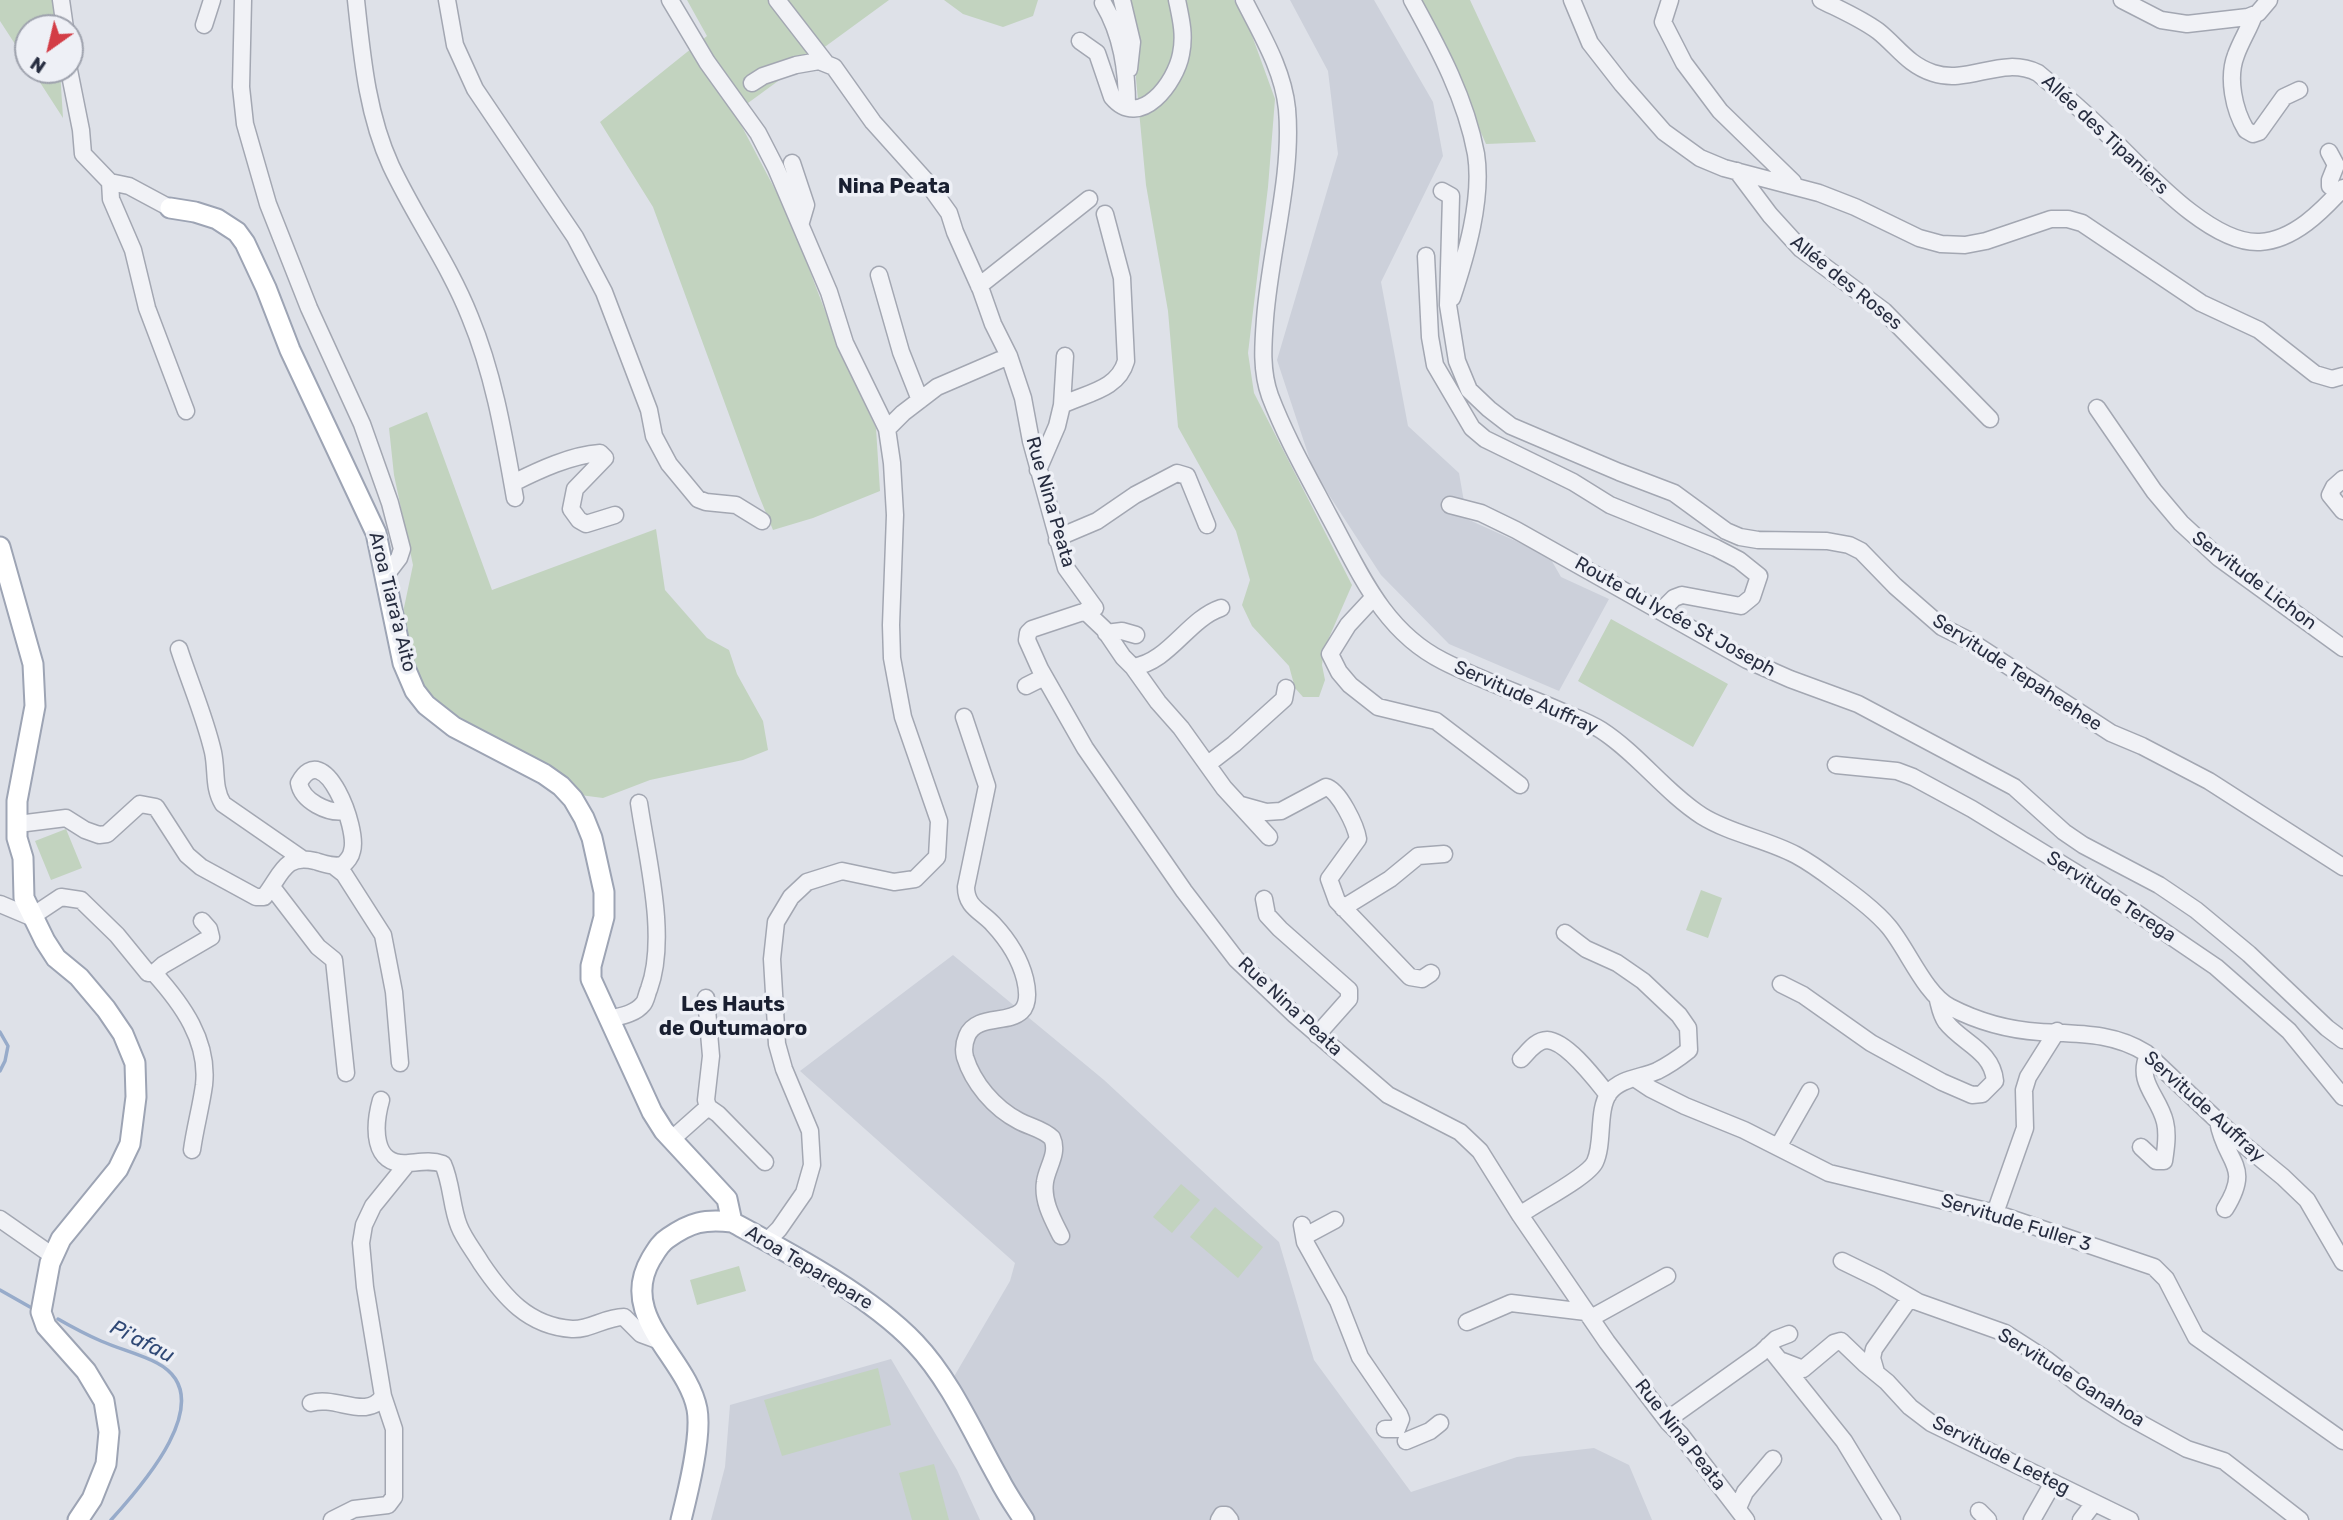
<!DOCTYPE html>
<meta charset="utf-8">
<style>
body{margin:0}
#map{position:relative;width:2343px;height:1520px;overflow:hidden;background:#dee1e8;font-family:Rubik,sans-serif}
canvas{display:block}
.north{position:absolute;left:14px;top:14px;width:70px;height:70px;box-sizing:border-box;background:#eef0f6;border:2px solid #9ea2ad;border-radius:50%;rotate:214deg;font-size:19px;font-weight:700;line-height:28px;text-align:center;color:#272d40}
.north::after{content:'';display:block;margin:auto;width:24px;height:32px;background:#d33d46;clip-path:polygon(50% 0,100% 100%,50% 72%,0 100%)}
</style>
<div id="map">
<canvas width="2343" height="1520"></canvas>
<div class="north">N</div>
</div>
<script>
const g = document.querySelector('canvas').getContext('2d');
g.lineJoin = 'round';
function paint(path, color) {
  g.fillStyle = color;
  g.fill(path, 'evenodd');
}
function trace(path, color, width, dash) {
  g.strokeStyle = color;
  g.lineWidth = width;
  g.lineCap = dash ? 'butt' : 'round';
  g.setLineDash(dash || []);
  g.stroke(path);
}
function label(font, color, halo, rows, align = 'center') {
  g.font = font + ' Rubik,sans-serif';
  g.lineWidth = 7;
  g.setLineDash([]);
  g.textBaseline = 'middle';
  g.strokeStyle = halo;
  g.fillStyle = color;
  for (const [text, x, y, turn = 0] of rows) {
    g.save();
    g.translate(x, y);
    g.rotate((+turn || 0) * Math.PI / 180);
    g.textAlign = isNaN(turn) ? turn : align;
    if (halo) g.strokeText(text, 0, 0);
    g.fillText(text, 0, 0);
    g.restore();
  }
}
paint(new Path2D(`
 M1290,0H1374L1433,102L1443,156L1381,282L1408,426L1459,473L1467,519L1549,556L1561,577L1609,599L1559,691L1449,644L1381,575L1314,472L1277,360L1338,154L1328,71Z
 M953,955L1104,1080L1279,1242L1314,1360L1411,1492L1517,1457L1594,1448L1629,1465L1652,1520H1029L952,1380L1010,1281L1015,1263L800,1071Z
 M891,1359L957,1470L980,1520H711L725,1467L730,1405Z`), '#ccd0da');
paint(new Path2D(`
 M0,0H56L58,28H28V64L0,21Z
 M687,0H889L748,103L739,121L789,216L841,353L876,428L880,491L813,518L773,530L757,491L653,207L600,122L707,36Z
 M944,0H1038L1033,16L1003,27L963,14Z
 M1129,0H1234L1250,30L1275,99L1268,187L1248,353L1254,393L1352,585L1324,649L1322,665L1325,680L1319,697H1303L1295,688L1289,666L1252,626L1242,605L1250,580L1236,531L1178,427L1168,311L1146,185L1136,79L1135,16Z
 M1420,0H1470L1536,142L1486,144L1437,33Z
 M32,70H60L63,118Z
 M427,412L492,590L656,529L665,590L707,638L729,650L737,674L763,721L768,750L743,760L650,780L603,798L580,795L439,710L417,678L402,617L413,565L394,475L389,428Z
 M1611,619L1728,684L1693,747L1578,681Z
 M66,829L82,868L51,880L35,841Z
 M1701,890L1722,898L1708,938L1686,930Z
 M1181,1184L1200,1200L1172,1233L1153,1217Z
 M1215,1207L1263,1247L1238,1278L1190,1237Z
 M739,1266L746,1291L697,1305L690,1280Z
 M878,1368L891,1425L782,1456L764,1400Z
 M934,1464L949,1520H912L899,1473Z`), '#c2d3bf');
trace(new Path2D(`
 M0,1032L8,1046L5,1061L0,1071
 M0,1290L30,1307
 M58,1319C72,1327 87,1335 101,1341C119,1349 140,1354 157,1363C222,1397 140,1488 111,1520`), '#97abca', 3.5);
const minor = new Path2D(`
 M61,0L65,28
 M243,0L241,87L245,124L268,204L309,308L362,424L390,503L402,549L399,558L386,575
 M356,0C362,56 367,114 391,166C415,217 449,264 470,317C494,375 504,436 515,498
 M447,0L455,45L475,89L575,237L604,292L649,410L654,436L669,464L698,499L706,502L736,505L762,521
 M670,0L707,62L758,133L776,168L829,292L845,343L887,429
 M777,0L825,62
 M1122,0L1132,42L1129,69
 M1244,0C1261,34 1283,69 1287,109C1293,176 1270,251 1265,319C1263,345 1261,371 1270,396C1286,438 1308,476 1329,516C1359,571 1383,631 1443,661C1482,681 1525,695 1565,713C1577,718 1590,723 1601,730C1638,754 1665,792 1702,816C1731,834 1766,839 1796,855C1809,862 1823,872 1835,881C1853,894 1875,910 1889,927C1908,950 1925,994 1950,1007C1977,1021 2009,1030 2040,1032C2077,1034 2113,1032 2146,1053L2238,1140L2283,1177L2307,1200L2343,1262
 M1412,0C1439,49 1466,99 1476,154C1483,199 1466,256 1452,298
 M1572,0L1590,43L1622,84L1664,132L1700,158L1724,168L1819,193L1855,207L1919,238L1941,244L1965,245L1986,241L2051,219H2068L2082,223L2201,303L2259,330L2315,374L2332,379L2343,376
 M1670,0L1663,22L1684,63L1720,111L1793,182L1794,186
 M1821,0C1841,10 1860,18 1878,31C1897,46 1908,65 1933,73C1969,85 2002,55 2038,73C2061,92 2084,112 2106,133C2141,166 2209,245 2260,242C2294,240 2322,211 2343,188
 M2122,0L2161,20L2187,24L2248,17L2258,13L2269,0
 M1103,3C1122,35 1127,70 1127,107
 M2254,15C2249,29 2241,41 2236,55C2227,78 2234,110 2246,130L2253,134L2259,132L2284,97L2299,90
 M204,25L212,0
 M1080,41L1097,53L1112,97C1140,131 1176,82 1181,54C1185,35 1181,19 1177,0
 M69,70L81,130L83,154L110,182L129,186L170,208
 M752,83L763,76L796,65L819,61L834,67L873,122L926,181L949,213L955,232L981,290L993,324L1009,356
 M2329,152L2336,165L2330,180V186L2339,192
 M792,163L806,205L801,222
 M1737,171L1770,215L1801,249L1884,311L1990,419
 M110,182L111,199L133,250L147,308L186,411
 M1442,191L1451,196L1448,305L1457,361L1469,390L1489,409L1511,426L1619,472L1674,493L1726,531L1740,537L1758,540L1827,541L1849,545L1861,551L1895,586L1942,627L1970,641L2111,733L2142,746L2209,781L2343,867
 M1426,256L1430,337L1435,365L1472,428L1485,439L1573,482L1610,505L1716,548L1739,560L1759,576L1752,597L1741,606L1682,595L1674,598L1661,611
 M879,275L901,352L920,400
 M979,286L1089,199
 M1062,405C1086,393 1118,390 1126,361L1122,278L1105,214
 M2097,408L2154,491L2181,523L2219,558L2343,648
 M1038,470L1057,426L1062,405L1065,356
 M2343,479L2334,487L2330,495L2343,511
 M513,483C539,470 571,455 600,453L605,458L575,489L571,509L579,520L586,524L615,515
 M1450,505L1481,513L1516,530L1747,660L1790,679L1858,704L2014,787L2064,832L2083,845L2159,885L2196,910L2249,954L2327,1028L2343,1040
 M1057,540L1064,535L1097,521L1135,495L1177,473L1187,476L1207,525
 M1374,597L1348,625L1330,654L1339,672L1350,685L1378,707L1436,721L1520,785
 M1085,611L1104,629L1123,657L1133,667L1158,702L1181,728L1224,788L1269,837
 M1106,633L1122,631L1136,635
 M179,649C190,683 205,717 213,752C217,771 213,788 223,804L301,858
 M1133,667C1169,662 1188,619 1221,608
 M1026,686L1044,677
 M964,717L987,786L966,887C966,907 981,911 993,924C1007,939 1020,959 1025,979C1039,1038 980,1005 967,1036C964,1043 963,1049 965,1057C973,1083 994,1108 1019,1121C1030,1127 1043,1129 1052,1138C1059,1153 1047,1167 1045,1182C1042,1201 1053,1220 1061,1236
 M1208,764L1234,744L1284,699L1286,688
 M1836,765L1897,771L1913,777L1972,809L2091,882L2216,967L2289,1031L2343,1097
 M1241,805L1266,812L1281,811L1326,787C1339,790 1356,826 1358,839L1329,879L1337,901L1410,977L1422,979L1431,973
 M16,822L26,823L66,818L85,830L99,835L107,834L140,804L156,807L187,855L201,867L256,897H264C281,876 284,853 315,861C325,864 333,867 343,865C347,861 351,857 352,851C359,829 324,736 299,783C302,801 328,814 345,811
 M335,867L344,874L383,935L394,992L400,1063
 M272,887L318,947L334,960L346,1073
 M1264,899L1267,915L1280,929L1349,990V999L1317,1035
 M0,904L31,917L61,897L81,900L117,935L148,973H154C182,1004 209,1041 204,1085C201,1107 195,1128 192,1150
 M1343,908L1390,879L1418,856L1444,854
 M154,973L163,965L211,937L209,929L202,921
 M1781,984L1803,995L1871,1043L1942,1082L1972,1095L1982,1094L1995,1081C1992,1050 1962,1043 1946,1022C1941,1015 1940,1008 1938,1000
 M609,1019C621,1016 635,1014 643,1004C646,1001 647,993 649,989C668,937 647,858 639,803
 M1521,1059C1528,1052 1536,1040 1547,1040C1567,1041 1596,1080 1608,1095
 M1636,1079L1651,1089L1685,1106L1744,1130L1829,1173L1995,1213L2154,1267L2166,1279L2196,1337L2343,1441
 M381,1100C374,1125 371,1167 409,1163C421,1162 431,1160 443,1164C452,1184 451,1206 459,1226C464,1239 474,1251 481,1263C504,1297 528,1326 572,1329C590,1330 605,1317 624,1317L641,1334L660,1341
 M708,1107L718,1114L765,1162
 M2218,1121C2225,1164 2253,1164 2225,1209
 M672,1139L708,1107L706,1100L711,1056L706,998
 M1778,1147L1810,1091
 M2141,1147L2156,1161H2164C2166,1148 2168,1134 2165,1122C2159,1096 2136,1083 2148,1055
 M1995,1213L2025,1128L2024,1090L2028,1077L2057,1031
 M1520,1215C1536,1203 1588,1177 1595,1162C1604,1143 1597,1110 1609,1093C1620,1078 1641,1078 1657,1071C1669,1065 1679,1058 1689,1050L1688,1028L1679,1015L1643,981L1617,963L1586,949L1565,933
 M0,1219L53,1256
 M1302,1225L1305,1242L1338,1301L1360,1357L1399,1414L1401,1419L1397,1429H1385
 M767,1241L779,1229L804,1193L812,1165L810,1131L784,1069L777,1044L772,959L776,922L791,897L807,882L842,871L894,882L915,879L937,857L939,821L903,717L892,658L891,625L895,515L892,463L887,429L903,413L937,387L1009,356L1023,398L1031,441L1066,568L1095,608L1032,629L1028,633L1027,640L1040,669L1085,748L1184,891L1236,959L1295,1015L1388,1095L1460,1132L1480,1151L1520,1215L1607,1342L1668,1422L1681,1435L1746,1520
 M1305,1242L1307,1235L1335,1220
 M1842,1261L1879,1279L1918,1302L2005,1333L2047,1360L2086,1390L2127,1416L2187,1449L2224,1461L2300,1520
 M1591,1318L1667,1276
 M1467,1322L1511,1303L1586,1312
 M1768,1346L1844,1441L1892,1520
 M1782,1361L1803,1369L1834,1343L1841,1341L1865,1364L1887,1382L1910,1407L1931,1423L2130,1520
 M1876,1372L1872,1358L1874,1349L1910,1298
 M311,1403C336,1395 367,1421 383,1396
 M1667,1420L1761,1353L1776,1339L1789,1334
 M1406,1441L1430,1431L1440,1423
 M1738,1508L1745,1492L1773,1459
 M1979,1511L1988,1520
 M332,1520L354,1509L388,1505L394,1497V1429L383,1396L365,1287L361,1243L364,1225L373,1206L407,1164
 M1219,1520L1222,1515H1226L1230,1520
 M2032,1520L2053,1483
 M2081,1520L2094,1503`);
const major = new Path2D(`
 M170,208L195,212L217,219L237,232L245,243L266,288L290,350L376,533L403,663L415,691L426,705L454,727L544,774L561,786L573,799L584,818L592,838L604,892V917L591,966V979L652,1112L664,1131L727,1199L732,1222
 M0,547L33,664L35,706L17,801V838L23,858L24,898L45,941L56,958L79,977L106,1009L123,1034L135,1063L136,1097L130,1144L118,1169L61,1239L50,1263L41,1312L46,1326L86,1371L104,1401L109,1432L106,1464L92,1499L78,1520
 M681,1520C688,1492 702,1436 697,1409C687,1357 617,1317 651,1259C656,1251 660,1243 668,1238C691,1222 704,1219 732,1222C791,1254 869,1295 915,1343C951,1381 973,1433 999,1479C1006,1493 1015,1506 1024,1520`);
trace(minor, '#a3a7b2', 19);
trace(major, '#9da4b4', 23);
trace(minor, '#f1f2f6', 16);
trace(major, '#fff', 19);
label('19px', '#272d40', '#eef0f6', [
 ["Allée des Tipaniers",2105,135,43],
 ["Allée des Roses",1846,283,39],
 ["Rue Nina Peata",1050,502,74],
 ["Servitude Lichon",2254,581,37],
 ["Aroa Tiara'a Aito",392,602,76],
 ["Route du lycée St Joseph",1675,617,29],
 ["Servitude Tepaheehee",2017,673,33],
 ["Servitude Auffray",1526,698,24],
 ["Servitude Terega",2111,897,33],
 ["Rue Nina Peata",1290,1007,43],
 ["Servitude Auffray",2204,1107,42],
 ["Servitude Fuller 3",2016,1223,17],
 ["Aroa Teparepare",809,1268,31],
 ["Servitude Ganahoa",2071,1378,32],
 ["Rue Nina Peata",1680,1435,52],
 ["Servitude Leeteg",2001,1456,27]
]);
label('bold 21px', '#191f30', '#eef0f6', [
 ["Nina Peata",894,187],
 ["Les Hauts",733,1005],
 ["de Outumaoro",733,1029]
]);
label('italic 21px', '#2f4875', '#eef0f6', [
 ["Pi'afau",142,1342,27]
]);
</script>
